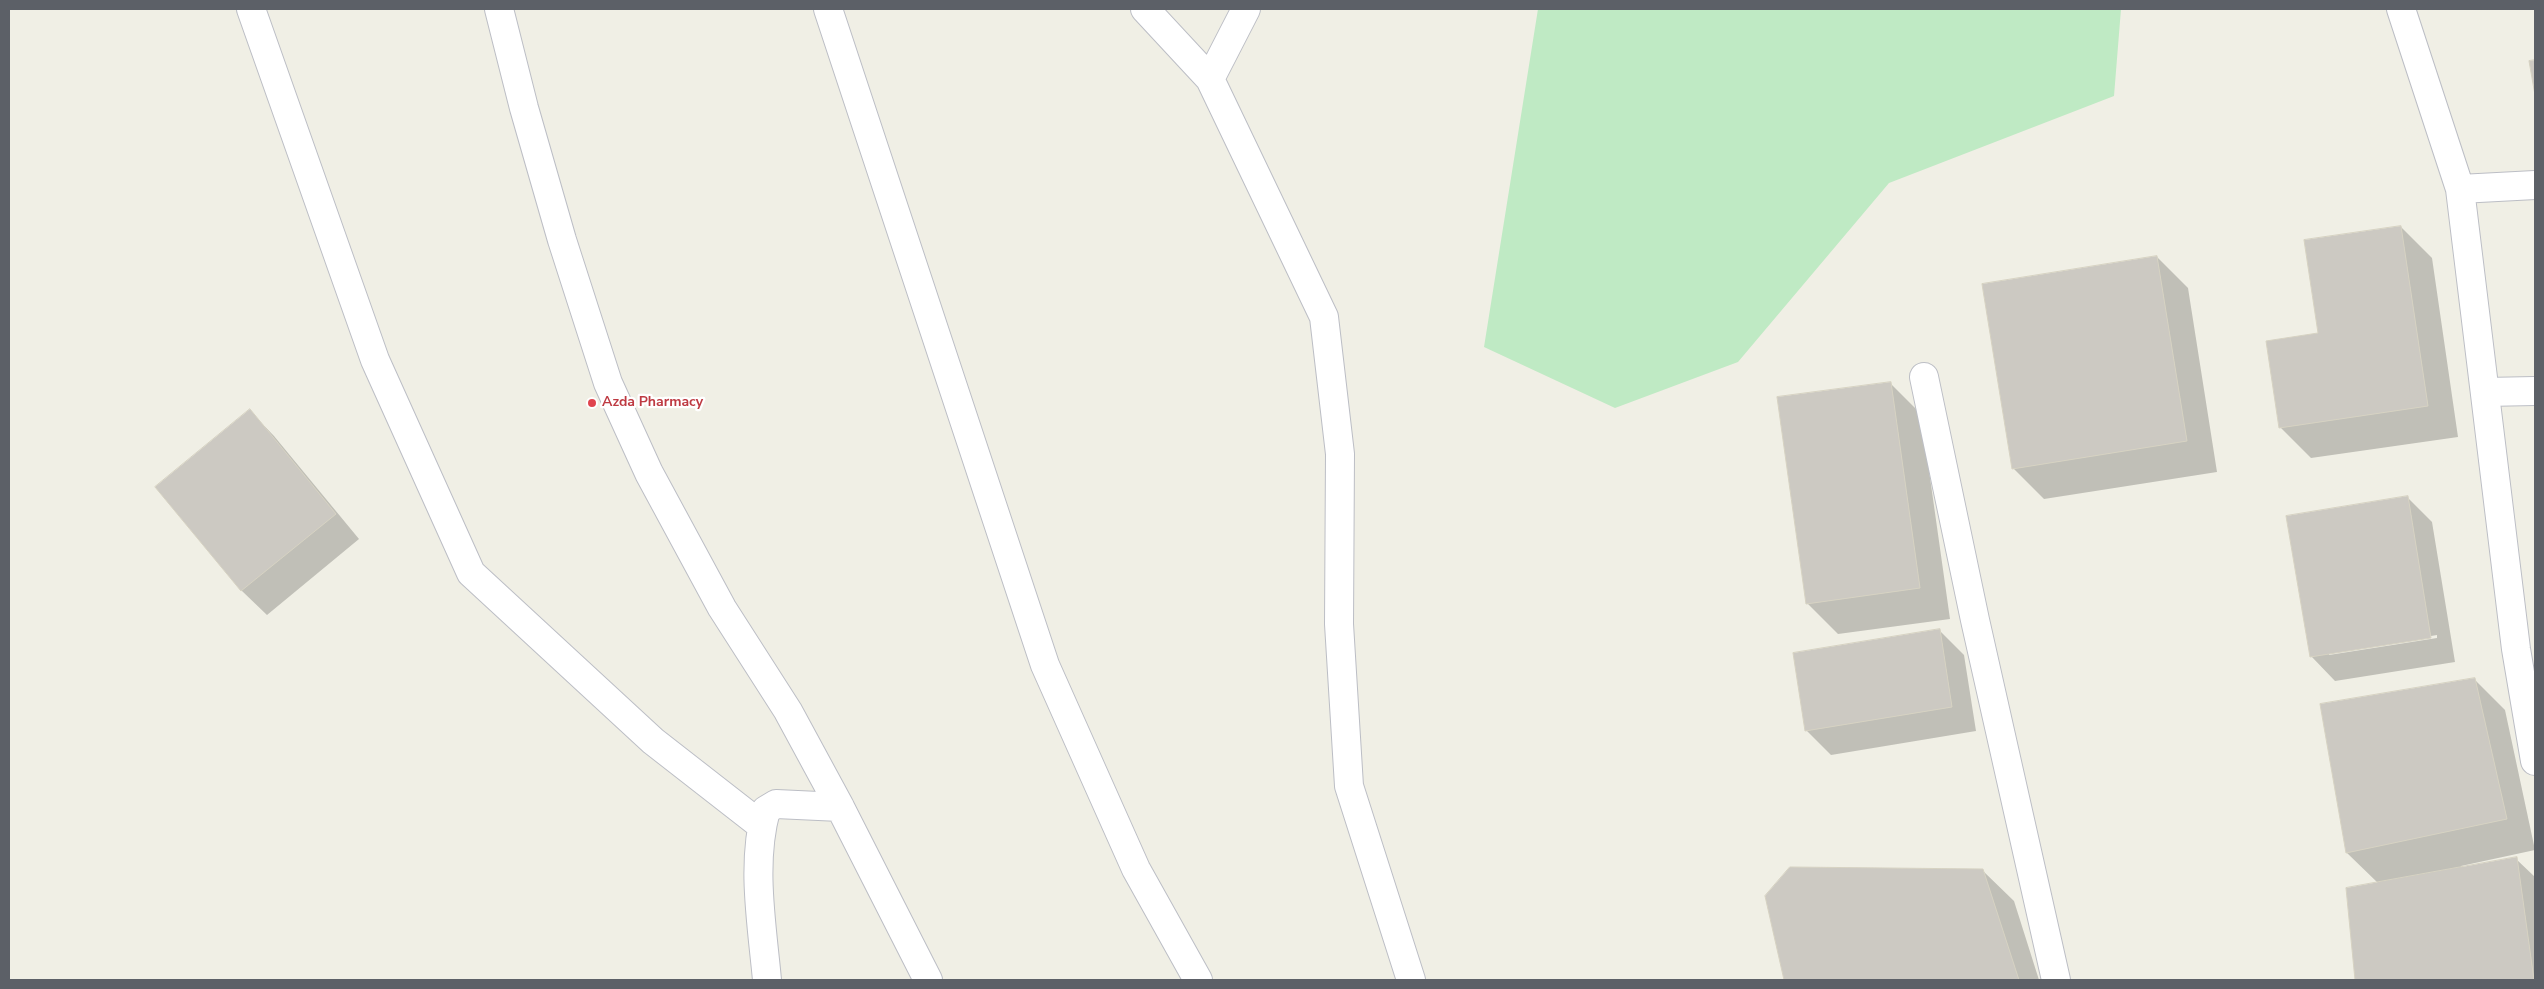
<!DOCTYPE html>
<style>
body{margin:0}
#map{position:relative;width:2544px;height:989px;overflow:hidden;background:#f0efe5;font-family:"Nunito Sans",sans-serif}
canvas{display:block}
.frame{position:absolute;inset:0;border:10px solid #5c6067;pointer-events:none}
</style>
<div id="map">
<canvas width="2544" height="989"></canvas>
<div class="frame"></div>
</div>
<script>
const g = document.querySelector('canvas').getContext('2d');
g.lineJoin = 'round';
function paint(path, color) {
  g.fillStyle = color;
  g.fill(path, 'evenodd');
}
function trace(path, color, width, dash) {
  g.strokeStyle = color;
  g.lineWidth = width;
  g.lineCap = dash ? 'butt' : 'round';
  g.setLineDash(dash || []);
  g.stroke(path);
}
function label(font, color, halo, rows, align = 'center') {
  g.font = font + ' "Nunito Sans",sans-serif';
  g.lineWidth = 4.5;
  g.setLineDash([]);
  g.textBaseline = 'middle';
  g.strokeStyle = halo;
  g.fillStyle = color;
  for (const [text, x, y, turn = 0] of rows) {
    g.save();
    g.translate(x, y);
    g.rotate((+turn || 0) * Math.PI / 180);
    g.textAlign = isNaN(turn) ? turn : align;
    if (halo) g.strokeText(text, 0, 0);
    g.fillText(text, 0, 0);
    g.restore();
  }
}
paint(new Path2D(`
 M1538,9H2121L2114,96L1889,183L1738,362L1615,408L1484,347Z`), '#bfeac4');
paint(new Path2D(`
 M2401,227L2432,258L2458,437L2311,458L2280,427L2320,334Z
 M2157,257L2188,288L2217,472L2044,499L2013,468Z
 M1890,383L1921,414L1950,619L1838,634L1807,603Z
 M250,411L274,436L359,539L267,615L242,591L157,487Z
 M2407,497L2432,522L2455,662L2335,681L2311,656ZM2437,635V638L2329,655V653Z
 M1939,630L1964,655L1976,731L1831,755L1806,730Z
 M2474,679L2505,710L2535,850L2461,866L2462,868L2516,859L2535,877V980H2356L2347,889L2378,883L2347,853L2321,705Z
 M1982,870L2014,901L2039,980H1786L1766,896Z`), '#0003');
const building = new Path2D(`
 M2535,60V95L2529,61Z
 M2401,226L2428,406L2279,428L2266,341L2318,333L2304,240Z
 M2157,256L2187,441L2012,469L1982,284Z
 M1891,382L1920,588L1806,604L1777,397Z
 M250,409L336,514L241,591L155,487Z
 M2408,496L2431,638L2310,657L2286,516Z
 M1940,629L1952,707L1805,731L1793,653Z
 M2475,678L2507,819L2346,853L2320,704Z
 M2517,857L2534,980H2355L2346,888Z
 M1790,867L1983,869L2019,980H1784L1765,896Z`);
paint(building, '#ccc9c2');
trace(building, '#d6d2c2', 1);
const minor = new Path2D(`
 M251,9L375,360L471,573L653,741L762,826
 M499,9L524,108L562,240L608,383L649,473L722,608L788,711L840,807L928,980
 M828,9L1045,665L1136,869L1198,980
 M1145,9L1210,79L1324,317L1340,454L1339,624L1349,786L1411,980
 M2401,9L2460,189L2516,649L2535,761
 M1210,79L1246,9
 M2460,189L2535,185
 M1924,377L1975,620L2056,980
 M2485,392L2535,391
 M767,980C762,925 751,864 766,810L776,804L840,807`);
trace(minor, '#bcbec5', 30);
trace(minor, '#fff', 28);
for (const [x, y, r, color] of [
 [592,403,5,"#e0444e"]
]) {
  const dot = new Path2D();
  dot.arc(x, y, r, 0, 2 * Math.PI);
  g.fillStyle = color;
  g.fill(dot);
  trace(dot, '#fff', 2);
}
label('bold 14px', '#be3a42', '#fff', [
 ["Azda Pharmacy",602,403]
], 'left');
</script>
